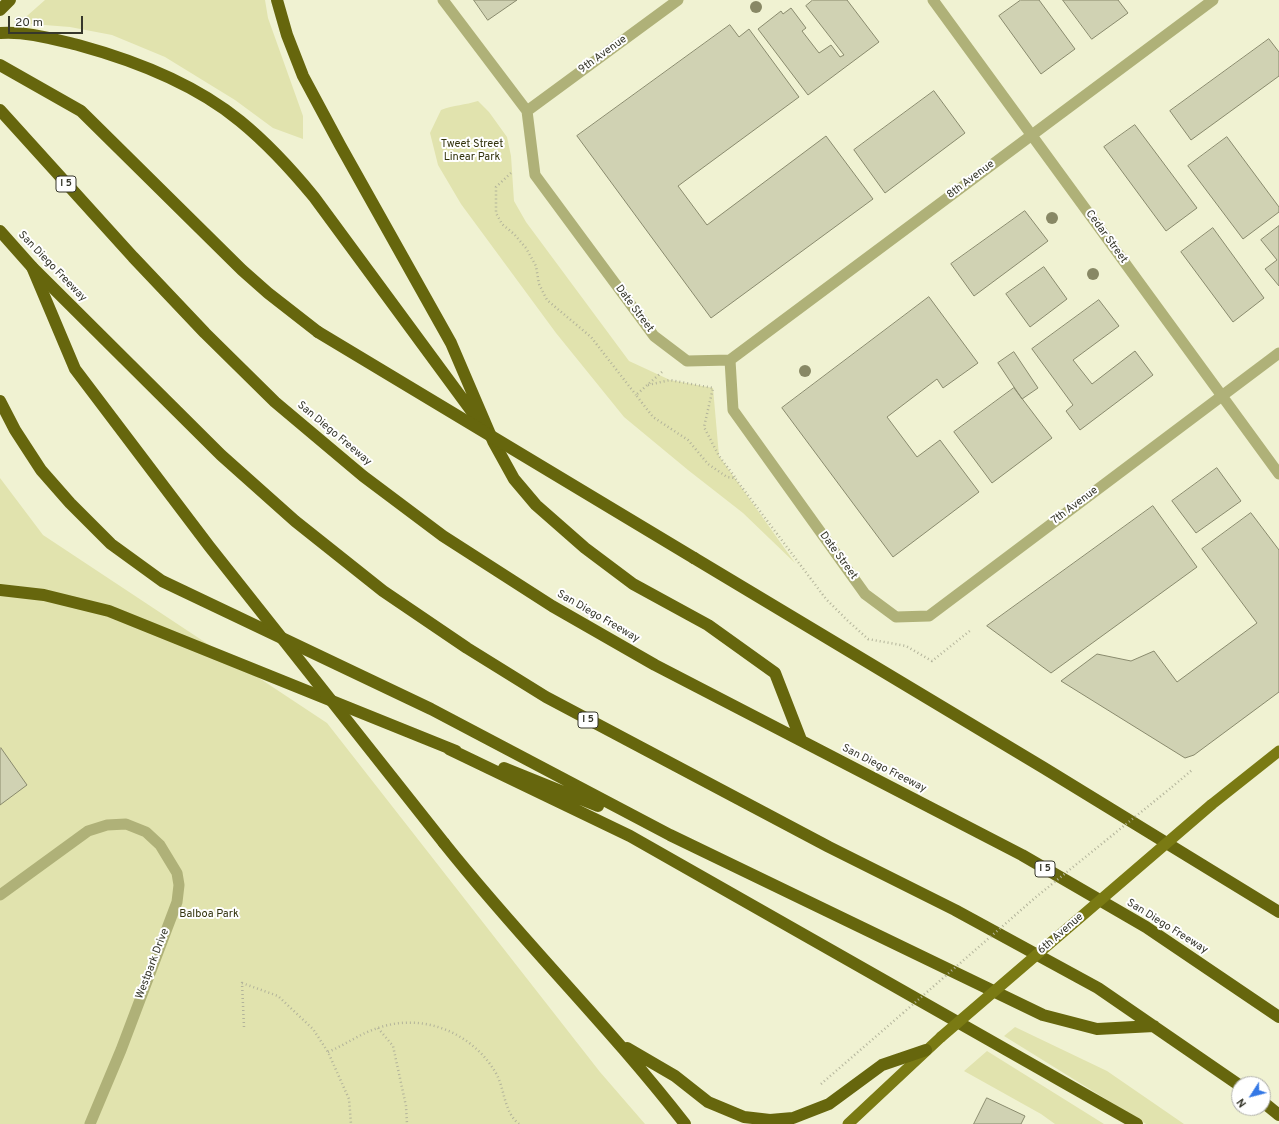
<!DOCTYPE html>
<style>
body{margin:0}
#map{position:relative;width:1279px;height:1124px;overflow:hidden;background:#f0f2d2;font-family:Overpass,sans-serif}
canvas{display:block}
.north{position:absolute;left:1231px;top:1076px;width:40px;height:40px;box-sizing:border-box;background:#fff;border:1px solid #afafaa;border-radius:50%;rotate:234deg;font-size:11px;font-weight:700;line-height:16px;text-align:center;color:#36372b}
.north::after{content:'';display:block;margin:auto;width:14px;height:18px;background:#3478e5;clip-path:polygon(50% 0,100% 100%,50% 72%,0 100%)}
.scale{position:absolute;left:8px;top:16px;width:75px;height:18px;box-sizing:border-box;border:2px solid #36372b;border-top:0;padding-left:5px;font-size:12px;line-height:14px;white-space:nowrap;color:#36372b;-webkit-text-stroke:3px #fff;paint-order:stroke}
</style>
<div id="map">
<canvas width="1279" height="1124"></canvas>
<div class="north">N</div>
<div class="scale">20 m</div>
</div>
<script>
const g = document.querySelector('canvas').getContext('2d');
g.lineJoin = 'round';
function paint(path, color) {
  g.fillStyle = color;
  g.fill(path, 'evenodd');
}
function trace(path, color, width, dash) {
  g.strokeStyle = color;
  g.lineWidth = width;
  g.lineCap = dash ? 'butt' : 'round';
  g.setLineDash(dash || []);
  g.stroke(path);
}
function label(font, color, halo, rows, align = 'center') {
  g.font = font + ' Overpass,sans-serif';
  g.lineWidth = 4;
  g.setLineDash([]);
  g.textBaseline = 'middle';
  g.strokeStyle = halo;
  g.fillStyle = color;
  for (const [text, x, y, turn = 0] of rows) {
    g.save();
    g.translate(x, y);
    g.rotate((+turn || 0) * Math.PI / 180);
    g.textAlign = isNaN(turn) ? turn : align;
    if (halo) g.strokeText(text, 0, 0);
    g.fillText(text, 0, 0);
    g.restore();
  }
}
paint(new Path2D(`
 M45,0H265L268,18L303,116V139L273,128L235,100L165,57L112,35L70,27L19,23Z
 M478,101L489,112L507,137L511,156L514,201L526,222L629,361L670,380L713,388L719,456L795,563L743,513L688,470L624,417L556,333L461,204L438,165L430,133L441,110C454,105 465,105 478,101Z
 M0,478L43,535L327,723L600,1072L645,1124H0Z
 M1015,1027L1107,1071L1184,1124H1146L1004,1036Z
 M987,1051L1104,1124H1055L1041,1114L964,1071Z`), '#e1e3ae');
const building = new Path2D(`
 M474,0H517L488,20Z
 M813,0H847L879,42L808,95L758,29L781,11L783,14L791,8L806,28L802,31L819,53L831,45L840,57L844,55L806,6Z
 M1021,0H1039L1075,49L1041,74L999,16Z
 M1063,0H1118L1128,13L1092,39Z
 M730,25L739,37L749,29L799,97L678,186L707,225L826,136L873,199L711,318L577,136Z
 M1269,39L1279,52V76L1191,140L1170,111Z
 M934,91L965,133L885,193L854,150Z
 M1135,125L1197,208L1166,231L1104,147Z
 M1227,137L1279,207V212L1243,239L1188,166Z
 M1025,211L1048,241L974,296L951,264Z
 M1279,226V286L1265,269L1277,260L1261,240Z
 M1213,228L1264,298L1233,322L1181,252Z
 M1044,267L1067,299L1030,327L1006,294Z
 M929,297L978,363L943,388L937,379L887,417L917,457L940,440L979,492L893,557L782,408Z
 M1099,300L1119,326L1073,360L1092,384L1135,351L1153,375L1080,430L1066,411L1073,405L1032,349Z
 M1014,352L1038,388L1022,399L998,363Z
 M1014,388L1052,438L992,483L954,432Z
 M1217,468L1241,501L1196,533L1172,501Z
 M1153,506L1197,567L1051,673L987,626Z
 M1251,513L1279,550V692L1194,755L1185,758L1061,681L1097,654L1131,661L1154,651L1177,682L1257,623L1202,549Z
 M1,748L27,785L0,805V749Z
 M987,1098L1025,1116L1021,1124H974Z`);
paint(building, '#d0d2b3');
trace(building, '#898a6d', 1);
trace(new Path2D(`
 M511,173L496,187V213L502,224L514,234L526,248L536,266L539,284L547,300L591,337L636,395
 M662,372L636,395L653,417L688,440L708,464L727,477L735,478L826,599L847,620L868,639L906,646L932,661L971,630
 M648,385L670,380L713,388L704,427L719,456L735,477
 M1172,787L1192,770
 M244,1027L242,983L278,996L313,1029L328,1052L349,1099L351,1124
 M378,1028L393,1046L406,1106L407,1124
 M328,1052C345,1045 361,1033 378,1028C423,1012 474,1033 497,1075C505,1091 504,1112 519,1124
 M821,1084L903,1013`), '#b2b39a', 2.5, [1, 3]);
trace(new Path2D(`
 M443,0L527,111L535,175L654,336L687,361L730,360
 M933,0L1279,474
 M527,111L678,0
 M730,360L733,410L865,594L896,617L929,616L1279,353
 M730,360L1213,0`), '#afb178', 11);
trace(new Path2D(`
 M0,895L88,831L107,825L126,824L146,832L160,845L177,873L179,885L177,902L121,1050L90,1124`), '#afb178', 11);
trace(new Path2D(`
 M1211,805L1279,751
 M848,1124L941,1037`), '#7a7a13', 11);
trace(new Path2D(`
 M277,0L287,35L303,76L340,145L451,343L493,441L514,479L536,505L585,548L633,584L708,625L775,673L801,740
 M0,10L10,0
 M0,33C26,31 53,39 78,45C133,60 195,84 240,121C267,143 291,169 314,197L481,424
 M0,65L81,111L242,270L268,293L318,332
 M0,110L133,257L205,333L275,402L363,476L443,536L552,606L655,665L1022,855L1146,927L1279,1017
 M0,231L32,267L221,455L295,521L383,591L467,648L546,697L829,847L955,910L1098,988L1239,1085
 M0,401L15,430L41,470L70,503L111,544L162,581L431,709L670,835L1043,1015L1097,1029L1154,1026
 M694,558L1044,768L1279,912
 M0,590L44,595L109,611L456,751
 M449,749L630,836L1137,1124
 M504,768L598,806
 M444,843C521,940 610,1027 685,1124
 M627,1048L675,1076L708,1102L744,1117L770,1120L793,1118L829,1104L882,1065L926,1050
 M1263,1102L1279,1115`), '#66660d', 12);
trace(new Path2D(`
 M903,1013L1036,897L1172,787`), '#b2b39a', 2.5, [1, 3]);
trace(new Path2D(`
 M941,1037L1211,805`), '#7a7a13', 11);
trace(new Path2D(`
 M32,267L75,369L209,546L444,843
 M318,332L694,558`), '#66660d', 12);
g.fillStyle = '#888865';
for (const [x, y] of [
 [756,7],
 [1052,218],
 [1093,274],
 [805,371]
]) {
  g.beginPath();
  g.arc(x, y, 6, 0, 2 * Math.PI);
  g.fill();
}
for (const [x, y, w] of [
 [66,184,20],
 [588,720,20],
 [1045,869,20]
]) {
  const box = new Path2D();
  box.roundRect(x - w / 2, y - 8, w, 16, 3);
  g.fillStyle = '#fff';
  g.fill(box);
  trace(box, '#36372b', 1);
}
label('bold 10px', '#36372b', null, [
 ["I 5",66,184],
 ["I 5",588,720],
 ["I 5",1045,869]
]);
label('11px', '#36372b', '#fff', [
 ["9th Avenue",603,55,-36],
 ["8th Avenue",971,180,-37],
 ["Cedar Street",1106,237,54],
 ["San Diego Freeway",52,267,46],
 ["Date Street",634,309,53],
 ["San Diego Freeway",334,434,40],
 ["7th Avenue",1075,506,-37],
 ["Date Street",838,556,54],
 ["San Diego Freeway",598,617,30],
 ["San Diego Freeway",884,769,27],
 ["San Diego Freeway",1167,927,32],
 ["6th Avenue",1061,934,-41],
 ["Westpark Drive",153,964,-69]
]);
label('11px', '#32320c', '#fff', [
 ["Tweet Street",472,145],
 ["Linear Park",472,158],
 ["Balboa Park",209,915]
]);
</script>
